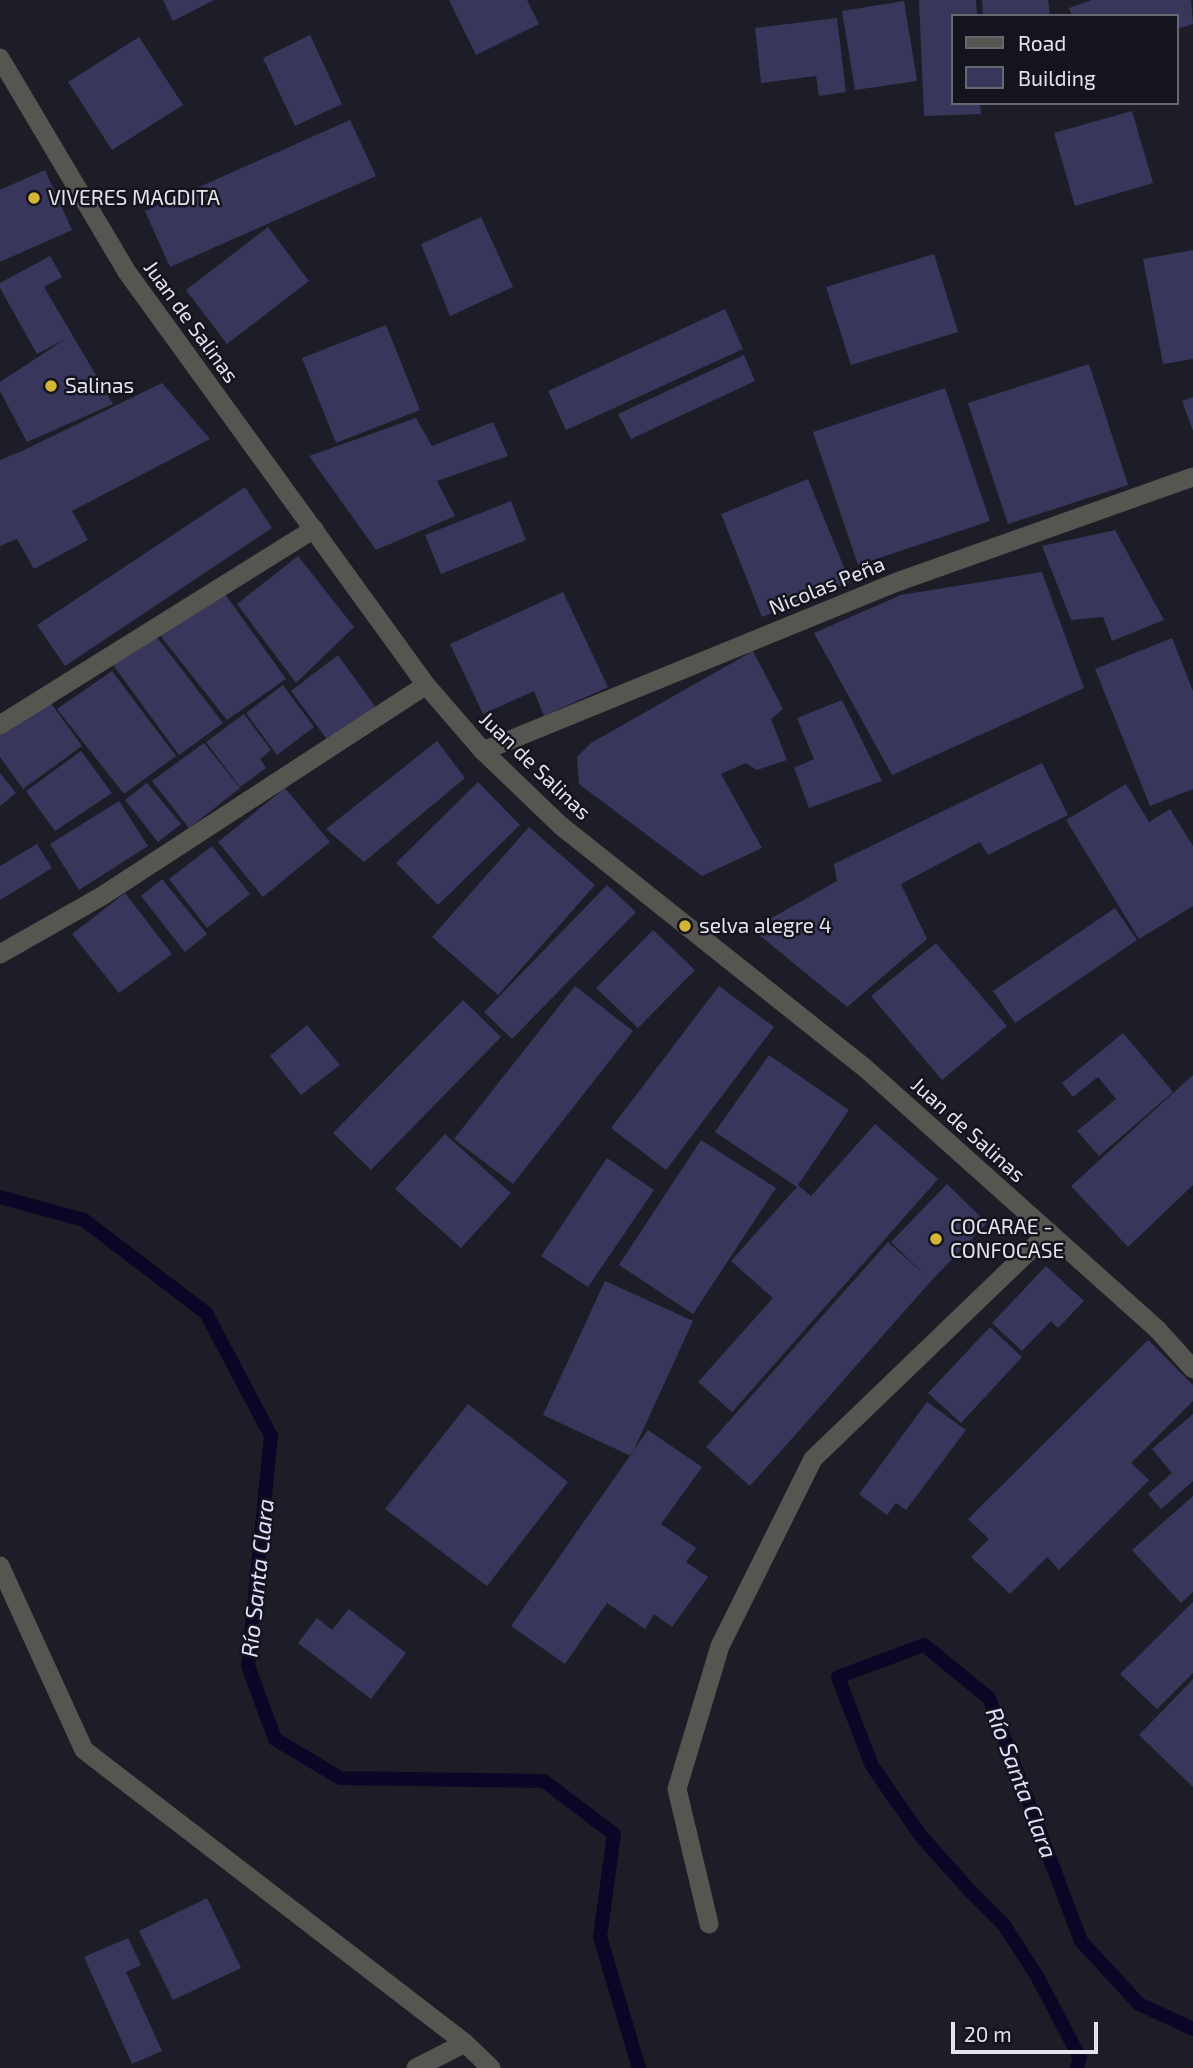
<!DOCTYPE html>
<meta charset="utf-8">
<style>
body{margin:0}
#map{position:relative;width:1193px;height:2068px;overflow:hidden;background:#1d1d28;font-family:"Exo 2",sans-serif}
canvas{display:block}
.legend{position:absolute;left:951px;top:14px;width:228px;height:91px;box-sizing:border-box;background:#14141e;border:2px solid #676770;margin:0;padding:9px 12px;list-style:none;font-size:21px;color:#e3e3eb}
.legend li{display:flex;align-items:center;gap:14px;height:35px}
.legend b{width:35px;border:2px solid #676770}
.scale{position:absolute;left:951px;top:2022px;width:147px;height:32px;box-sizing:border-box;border:4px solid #e3e3eb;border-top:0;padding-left:9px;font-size:21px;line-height:24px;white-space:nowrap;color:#e3e3eb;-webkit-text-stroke:5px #14141e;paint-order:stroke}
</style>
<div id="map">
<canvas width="1193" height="2068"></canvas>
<ul class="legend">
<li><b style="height:9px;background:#57554f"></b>Road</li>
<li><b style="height:19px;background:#39365b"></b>Building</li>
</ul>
<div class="scale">20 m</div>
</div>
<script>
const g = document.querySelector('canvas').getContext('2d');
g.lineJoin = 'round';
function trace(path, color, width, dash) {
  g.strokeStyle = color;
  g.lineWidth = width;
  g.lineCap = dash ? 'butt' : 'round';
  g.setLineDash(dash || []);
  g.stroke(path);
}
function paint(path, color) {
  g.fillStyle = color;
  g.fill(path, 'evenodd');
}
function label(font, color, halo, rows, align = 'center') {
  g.font = font + ' "Exo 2",sans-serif';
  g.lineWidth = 5;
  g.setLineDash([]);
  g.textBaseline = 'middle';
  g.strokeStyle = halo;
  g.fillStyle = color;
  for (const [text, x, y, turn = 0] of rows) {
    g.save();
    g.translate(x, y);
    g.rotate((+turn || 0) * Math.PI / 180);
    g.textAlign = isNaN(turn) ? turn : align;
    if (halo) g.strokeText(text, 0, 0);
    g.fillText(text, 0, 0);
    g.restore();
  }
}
trace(new Path2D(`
 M0,1197L84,1220L206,1313L271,1436L248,1666L275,1739L340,1778L544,1781L614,1834L600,1937L639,2068
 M1077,2068L1080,2058L1037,1976L1004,1925L971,1892L921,1836L872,1766L838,1677L924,1645L989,1698L1081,1941L1139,2004L1193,2029`), '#0c0525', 14);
paint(new Path2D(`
 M163,0H214L173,21Z
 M449,0H527L539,24L476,55Z
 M919,0H976L977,16H953V103H980L981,114L924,116Z
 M982,0H1048L1050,16H983Z
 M1092,0H1191L1193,24L1177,29V16H1072L1069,8Z
 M904,1L917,81L855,90L842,11Z
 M837,18L846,92L819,96L816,76L761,83L755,28Z
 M310,35L342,104L295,126L263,58Z
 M139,37L183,105L112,150L68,82Z
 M1132,111L1153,183L1075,206L1054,133Z
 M350,120L376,176L170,267L145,211Z
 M45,170L72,230L0,262V190Z
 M481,217L513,287L450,316L421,244Z
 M268,227L309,281L227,344L186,290Z
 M1193,250V359L1163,364L1143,259Z
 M934,254L958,332L851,365L826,287Z
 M50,256L62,277L44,287L113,404L27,442L0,391V382L67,338L37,354L0,288V283Z
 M725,309L743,349L566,430L548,391Z
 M386,325L420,410L336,443L302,358Z
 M744,355L755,381L631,439L618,414Z
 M1089,364L1128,485L1008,524L968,403Z
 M162,383L210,439L72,511L88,540L34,569L17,539L0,546V460L22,451Z
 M945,388L990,521L858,565L813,432Z
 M1193,397V431L1182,401Z
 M416,418L432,446L493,422L508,456L437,481L455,516L376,550L309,456Z
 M808,479L850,582L762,617L721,514Z
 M245,487L272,528L65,666L37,625Z
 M511,501L526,540L441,574L425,535Z
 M1115,530L1164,620L1112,641L1103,617L1071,620L1042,546Z
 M298,556L354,627L296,683L237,604Z
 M1042,572L1084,688L892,775L814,633L901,595Z
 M563,592L608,687L544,716L534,691L483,714L450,644Z
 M225,594L286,679L227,720L159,634Z
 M156,636L223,723L179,755L113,665Z
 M1172,638L1193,691V789L1150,806L1095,669Z
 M753,651L783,709L771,719L787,760L757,770L746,763L721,774L762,848L702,876L579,784L577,757L591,743Z
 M338,655L376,708L329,742L291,691Z
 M112,671L176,756L124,794L57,709Z
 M283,685L314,727L277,755L246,713Z
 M48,699L82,746L23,789L0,757V734Z
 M842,700L882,781L809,808L794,768L814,759L797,718Z
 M244,714L271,750L260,759L266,768L240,787L206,742Z
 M437,741L465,778L364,862L326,829Z
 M204,743L240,788L189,828L152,781Z
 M81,751L112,793L55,831L26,791Z
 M1042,763L1068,815L988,855L980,842L901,884L927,939L847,1007L752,929L837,881L834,864Z
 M0,773L16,793L0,806Z
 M478,782L520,825L438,905L396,863Z
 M147,783L181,824L158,842L125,800Z
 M1126,784L1149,822L1170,809L1193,846V906L1139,939L1066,820Z
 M285,788L330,842L263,897L218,842Z
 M119,801L148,846L79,890L50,844Z
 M529,827L595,885L498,995L432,937Z
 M37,844L52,868L0,900V866Z
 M212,846L250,894L207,928L169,879Z
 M162,879L207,934L185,952L141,896Z
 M607,885L636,912L512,1039L484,1012Z
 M125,893L172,954L119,993L72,934Z
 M1115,908L1137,940L1015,1023L993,991Z
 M653,930L695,970L638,1028L596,988Z
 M936,943L1007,1026L942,1080L871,996Z
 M575,986L633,1031L513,1184L454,1139Z
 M719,986L774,1027L666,1170L611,1128Z
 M463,1000L501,1037L371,1170L333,1133Z
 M307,1025L340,1065L301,1095L270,1056Z
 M1123,1033L1173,1092L1099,1156L1077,1131L1116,1099L1098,1077L1073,1097L1062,1083Z
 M769,1055L849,1110L798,1185L811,1196L875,1124L938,1179L732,1412L698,1382L773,1298L731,1261L797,1187L715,1132Z
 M1193,1075V1185L1128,1247L1071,1186Z
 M445,1134L511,1193L461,1248L395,1189Z
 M701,1140L776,1188L693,1314L619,1265Z
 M607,1158L654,1190L588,1287L541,1256Z
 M947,1184L987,1223L931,1281L750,1486L706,1447L888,1242L926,1276L891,1242Z
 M1046,1266L1084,1301L1058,1328L1051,1321L1022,1351L992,1323Z
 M605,1281L693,1321L631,1456L543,1415Z
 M990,1327L1022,1357L961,1423L928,1393Z
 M1148,1340L1193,1385V1401L1131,1463L1149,1480L1059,1570L1047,1557L1010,1594L971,1557L989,1539L968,1519Z
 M927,1402L966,1430L906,1510L896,1503L887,1515L859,1494Z
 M468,1404L568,1482L487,1586L385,1509Z
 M1193,1414V1481L1161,1509L1148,1494L1172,1473L1152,1449Z
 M648,1430L702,1467L661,1524L696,1548L686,1562L708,1577L672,1627L654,1614L645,1629L607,1603L565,1664L511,1626Z
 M1193,1496V1592L1181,1603L1132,1550Z
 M1193,1602V1673L1157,1709L1120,1674Z
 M349,1609L406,1653L371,1699L298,1643L317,1618L332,1630Z
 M1193,1679V1787L1139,1735Z
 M207,1898L241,1968L173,2000L139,1931Z
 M128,1938L141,1965L126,1972L162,2051L132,2064L84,1957Z`), '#39365b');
trace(new Path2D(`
 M0,725L314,529
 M483,751L897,582L1193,477
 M0,954L102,896L426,685
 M0,1566L84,1750L465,2043L491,2068
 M709,1924L677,1789L720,1646L813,1459L1049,1232
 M416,2068L465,2043`), '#57554f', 19);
trace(new Path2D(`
 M0,58L127,272L426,685L483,751L560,825L865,1068L1157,1329L1193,1369`), '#57554f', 19);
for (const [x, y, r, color] of [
 [34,198,7,"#d5b534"],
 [51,386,7,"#d5b534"],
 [685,926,7,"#d5b534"],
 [936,1239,7,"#d5b534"]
]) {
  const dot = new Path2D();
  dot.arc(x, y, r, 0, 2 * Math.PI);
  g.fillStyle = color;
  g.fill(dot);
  trace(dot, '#14141e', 2.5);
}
label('21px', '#e3e3eb', '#14141e', [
 ["VIVERES MAGDITA",48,198],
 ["Salinas",65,386],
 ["selva alegre 4",699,926],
 ["COCARAE -",950,1227],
 ["CONFOCASE",950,1251]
], 'left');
label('21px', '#e3e3eb', '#14141e', [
 ["Juan de Salinas",191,322,54],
 ["Nicolas Peña",827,586,-22],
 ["Juan de Salinas",535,766,44],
 ["Juan de Salinas",968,1130,42]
]);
label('italic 23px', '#e1e1fc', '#14141e', [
 ["Río Santa Clara",258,1578,-84],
 ["Río Santa Clara",1021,1783,69]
]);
</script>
